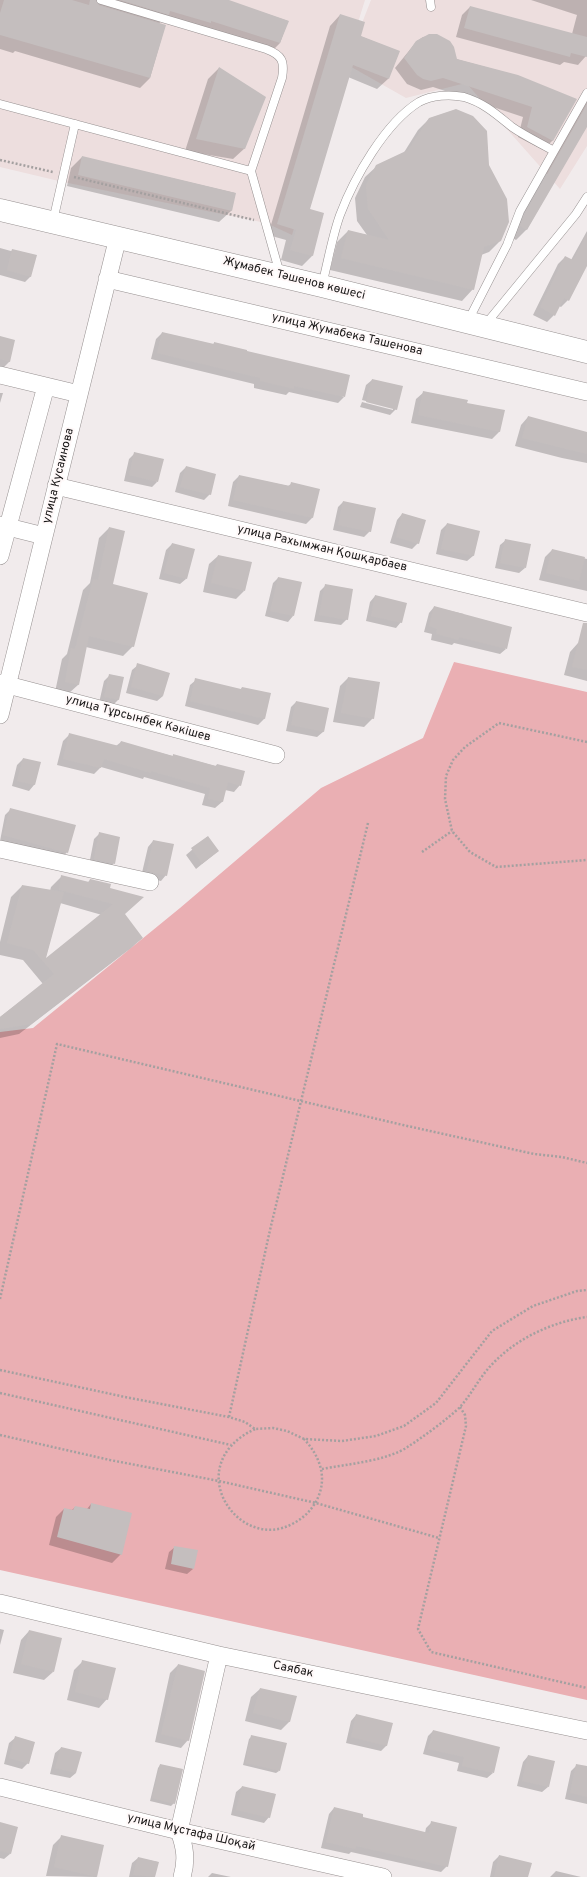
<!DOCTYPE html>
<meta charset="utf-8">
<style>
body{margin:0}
canvas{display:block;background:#f1ebec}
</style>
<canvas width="587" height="1877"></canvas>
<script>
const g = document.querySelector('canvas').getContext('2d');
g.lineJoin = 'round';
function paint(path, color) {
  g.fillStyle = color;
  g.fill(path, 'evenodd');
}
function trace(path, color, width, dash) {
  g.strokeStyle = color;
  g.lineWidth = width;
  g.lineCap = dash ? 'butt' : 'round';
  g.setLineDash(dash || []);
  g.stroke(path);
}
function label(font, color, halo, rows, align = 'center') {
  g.font = font + ' Overpass,sans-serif';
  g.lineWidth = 4;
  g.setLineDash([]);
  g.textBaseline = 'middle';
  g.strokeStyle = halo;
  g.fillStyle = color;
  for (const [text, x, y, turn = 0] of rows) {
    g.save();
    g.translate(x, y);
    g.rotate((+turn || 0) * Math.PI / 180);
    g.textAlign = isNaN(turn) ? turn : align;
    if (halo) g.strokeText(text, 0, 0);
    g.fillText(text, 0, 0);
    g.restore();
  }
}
paint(new Path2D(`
 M0,0H365L292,235L266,223L63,182L0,167Z
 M371,0H587V146L560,189L466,83L406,98L346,64Z`), '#eddede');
paint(new Path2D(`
 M454,662L587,692V1700L0,1570V1032L33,1028L180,908L321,788L423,738Z`), '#eaafb3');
paint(new Path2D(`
 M0,0H225L288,21L280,43L270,53L161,21L159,24L165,26L150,78L140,88L15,51L13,53L0,49Z
 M531,0H587V53L586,56L578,65L564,62L560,65L456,37L462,15L470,7L572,34L577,15Z
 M340,15L360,36L399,52L388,79L377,89L348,77L308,210L312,256L302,266L281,260L286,240L268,235L330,26Z
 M437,35L456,59L518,76L553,140L543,150L518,137L523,117L433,87L421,90L407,84L395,68L417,41L423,37Z
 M219,68L245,148L233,159L185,151L208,79Z
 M587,99V125L527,229L516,240L510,237Z
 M429,119L488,166L500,241L489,252L481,255L473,289L462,301L330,270L337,242L348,231L367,235L357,221L355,198L365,177L377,166L403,154L418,130Z
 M82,157L235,193L231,211L219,222L67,186L71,168Z
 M587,231V264L568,300L561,307L559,306L554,315L547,322L533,315L558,264L565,257L571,260Z
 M0,248L11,251L13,250L31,276L25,282L0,275Z
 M162,333L212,345L214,343L246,352L344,397L338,403L289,392L286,395L254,388V384L151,359L156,339Z
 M0,337L10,361L4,367L0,366Z
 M372,380L396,409L390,415L360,407L362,402L393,410V408L362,400L366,385Z
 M424,392L466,404L503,411L499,432L492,439L411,423L416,399Z
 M0,393H3L0,403Z
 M528,417L587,433V463L562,458L515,446L521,425Z
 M135,453L157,482L152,487L124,481L129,459Z
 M186,467L210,494L204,500L175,492L180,473Z
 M239,476L288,486L291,484L318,490L312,518L306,524L228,506L233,482Z
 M343,502L370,531L364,537L333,530L338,507Z
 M402,514L418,543L412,549L390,543L397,520Z
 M447,524L479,532L473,556L467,561L436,554L441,530Z
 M109,528L112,585L133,646L123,656L86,647L78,685L68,694L55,692L62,659L67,654L83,590L90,583L99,538Z
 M506,540L525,568L519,573L495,568L500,545Z
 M172,544L186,579L180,584L159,579L166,550Z
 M552,550L587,559V591L539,580L545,557Z
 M218,556L244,591L236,599L203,592L209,564Z
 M278,578L293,616L288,622L265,616L273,583Z
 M325,586L347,619L341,625L314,621L320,591Z
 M375,596L401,622L396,628L366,621L370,602Z
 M434,607L464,614L463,616L506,649L500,654L454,643L452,645L431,640L432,634L424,632L429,613Z
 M578,643L587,645V681L564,675L570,652Z
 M138,665L163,696L157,701L126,693L132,670Z
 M110,675L123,678L118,700L112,706L99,703L104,681Z
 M348,678L373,718L364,727L333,722L340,686Z
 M196,680L240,690L242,688L269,694L264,719L258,725L185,706L190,685Z
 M296,702L328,709L323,732L317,737L286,731L291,707Z
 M69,735L116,746L121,742L172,756L174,755L215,766L217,765L240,785L234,792L225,790L222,802L215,808L202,805L205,794L144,777L143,779L101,767L94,774L57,765L63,741Z
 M23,759L40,763L34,785L29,791L12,786L17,765Z
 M10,810L67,852L62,858L0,841L5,815Z
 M100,833L114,863L108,869L89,865L94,839Z
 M207,837L218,851L196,869L186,855Z
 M153,841L166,875L161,881L141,877L148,847Z
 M62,876L87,883L90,880L109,888L124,915L142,938L131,948L19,1034L0,1038V1017L43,984L23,960L0,955V942L11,897L22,886L50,891L51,887ZM60,903L102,915L45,960Z
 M91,1504L121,1554L112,1563L49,1545L56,1517L64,1509L72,1510L75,1507L87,1509Z
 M175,1547L193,1569L187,1574L165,1569L169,1552Z
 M0,1629L4,1630L0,1645Z
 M29,1631L53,1672L44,1680L13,1673L21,1640Z
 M83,1661L107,1699L99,1708L67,1700L74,1670Z
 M178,1665L188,1740L181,1748L155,1742L170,1673Z
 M260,1689L290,1721L281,1730L245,1721L251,1697Z
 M356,1715L387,1745L381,1751L346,1743L351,1721Z
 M433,1731L493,1773L487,1778L457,1771L459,1763L423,1754L428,1736Z
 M252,1736L279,1771L276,1773L243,1765L249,1739Z
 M15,1738L28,1763L22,1769L4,1764L9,1743Z
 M61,1748L76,1773L70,1778L50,1774L55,1753Z
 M528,1756L548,1787L542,1792L517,1786L523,1762Z
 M160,1765L174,1803L171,1806L150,1801L158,1768Z
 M577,1765L587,1767V1804L565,1799L571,1771Z
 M242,1787L275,1794L269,1817L264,1823L231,1815L236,1792Z
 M334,1808L362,1818L425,1833L426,1828L432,1822L447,1866L441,1872L351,1852L349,1854L321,1848L329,1814Z
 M0,1823L10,1854L4,1859L0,1858Z
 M62,1836L103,1846L96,1877L46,1876L53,1845Z
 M499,1856L527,1877H490L493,1862Z
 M138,1858L158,1862L154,1877H129L132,1863Z
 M556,1871L581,1877H550Z
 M212,1873L231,1877H208Z`), '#0003');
paint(new Path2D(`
 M4,0H72L89,5L90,0H96L99,5L166,25L150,78L0,35V13Z
 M120,0H229L289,21L280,43L211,21V23L170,11L169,15Z
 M470,6L587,37V57L571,53L570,57L464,28Z
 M340,14L365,22L361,36L400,51L389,79L353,65L310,209L324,213L313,256L290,250L296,230L277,224Z
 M429,34H437L450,41L454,47L457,59L518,75L577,99L553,141L527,127L532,107L443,78L431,81L423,79L417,75L404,58L416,41Z
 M219,67L266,97L245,149L196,139Z
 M587,104V127L527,230L520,226L525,213Z
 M456,109L473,116L487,131L489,165L507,199L509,222L501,241L484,247L474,290L341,258L348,230L389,240L368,209L366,185L376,165L408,150L429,118Z
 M82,156L236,193L232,211L78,175Z
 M587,234V266L569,301L564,298L555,316L540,307L565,256L573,260Z
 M12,249L37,255L31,277L7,270Z
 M162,332L214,344V342L247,350V351L350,375L345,397L294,386V389L260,381V378L157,353Z
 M0,336L15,340L10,362L0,359Z
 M372,379L403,386L397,410L366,402Z
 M423,391L468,400L467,403L505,410L500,432L418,415Z
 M528,416L587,432V454L522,438Z
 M134,452L164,459L158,482L129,475Z
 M186,466L216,474L211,495L180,487Z
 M239,475L290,486L291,482L320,489L313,518L233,500Z
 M343,501L376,508L371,532L338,525Z
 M402,513L426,520L419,544L396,537Z
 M447,523L480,531L474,556L441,549Z
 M109,527L125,531L113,584L148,593L134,647L89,636L79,685L65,682L71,648L75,649L93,579L98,580Z
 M505,539L531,544L526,568L500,563Z
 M172,543L195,549L187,579L164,573Z
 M552,549L585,557L579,581L546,573Z
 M218,555L252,562L245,591L211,583Z
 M278,577L302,582L294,616L270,611Z
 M325,584L353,589L348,620L319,615Z
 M375,595L407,603L402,623L371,616Z
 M434,606L512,627L507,649L459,637L458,640L436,634L437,629L429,626Z
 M583,623H587V670L572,667Z
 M137,663L170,673L163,696L131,687Z
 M109,674L124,677L119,700L104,697Z
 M348,677L380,682L374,719L341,713Z
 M195,678L241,689L242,687L271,693L265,719L190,701Z
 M296,701L329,708L324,732L291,725Z
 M69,733L119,746L121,741L173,756V754L216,766L217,764L245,771L241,786L228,782L223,802L208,799L210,788L151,771V773L104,759L101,768L63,759Z
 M23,758L41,762L35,785L17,781Z
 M10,808L76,825L68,853L3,835Z
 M99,832L120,837L115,864L94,859Z
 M208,836L219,851L202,864L191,848Z
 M153,840L174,844L167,876L147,871Z
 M61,875L89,882L90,879L111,884L110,888L144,897L125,914L143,938L31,1024L0,1029V1017L54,974L33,950L7,943L22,885L64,892L46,958L113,904L59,890Z
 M91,1503L132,1513L122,1555L57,1537L64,1508L73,1510L75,1506L90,1509Z
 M174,1546L198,1550L194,1569L171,1564Z
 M29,1630L62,1638L54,1672L21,1664Z
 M82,1660L116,1668L108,1700L75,1692Z
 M178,1664L205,1671L189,1741L161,1734Z
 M260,1688L297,1696L290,1722L253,1713Z
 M356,1714L393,1723L387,1746L351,1737Z
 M433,1730L500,1747L494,1773L462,1766L464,1757L428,1749Z
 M251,1735L287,1743L280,1771L245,1763Z
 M15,1736L35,1742L29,1764L9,1758Z
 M61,1747L82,1752L76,1773L55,1768Z
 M528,1755L555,1761L549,1787L522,1781Z
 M160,1764L183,1769L175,1804L152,1798Z
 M576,1764L587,1766V1797L570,1793Z
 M242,1786L276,1794L270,1818L236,1810Z
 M334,1807L363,1814V1817L429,1833L431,1821L457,1827L448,1867L356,1846L355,1849L326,1842Z
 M0,1822L18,1827L11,1854L0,1851Z
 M61,1835L104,1845L97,1877L54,1867Z
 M499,1855L532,1863L528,1877H494Z
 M138,1857L159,1862L155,1877L133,1875Z`), '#c4bebe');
const lane = new Path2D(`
 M101,0L266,49C282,55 285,61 282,78L251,171L280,274
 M430,0L431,7
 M0,104L251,171
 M53,221L75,124
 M322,285C328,262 332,237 340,215C354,178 385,123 419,102C432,95 450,94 464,97C484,103 496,114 512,127C525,136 540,143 554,151
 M468,321L507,245L520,211L587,93
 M485,325L576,214L587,197`);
const street = new Path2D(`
 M107,279L587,392
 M0,375L79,394
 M56,486L587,613
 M0,525L44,536
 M0,556L46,386
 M0,683L276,755
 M0,715L118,237
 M0,849L150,882
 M0,1603L219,1655L587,1731
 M0,1787L179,1831L383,1877
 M182,1877C187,1860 185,1847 179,1831L219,1655`);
const secondary = new Path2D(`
 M0,210L322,286L587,352`);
trace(lane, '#979191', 9);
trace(street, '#979191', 18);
trace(secondary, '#979191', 23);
trace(new Path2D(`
 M0,160L53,172
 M74,177L254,220
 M587,742L499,723L465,747L453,760L446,776L445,799L452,831L470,852L496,867L587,860
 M422,852L452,831
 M0,1299L57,1044L403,1125L534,1154L562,1157L587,1163
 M0,1370L125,1397L229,1417L245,1422L255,1429L273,1428L287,1431L304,1439L342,1441L376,1436L404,1426L436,1403L492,1331L533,1306L577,1291L587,1290
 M0,1393L231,1445
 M460,1407L465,1415L466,1426L418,1629L431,1652L587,1688
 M229,1417L270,1230L368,823
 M255,1429C178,1465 239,1555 294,1523C305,1517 314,1508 319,1495C327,1474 318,1454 304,1439
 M0,1435L110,1460L219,1481L316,1503L439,1538
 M322,1469C347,1464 388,1461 409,1446C423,1437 449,1418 460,1407C470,1396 477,1382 487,1370C511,1341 550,1322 587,1317`), '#a4a0a0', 2.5, [2, 2]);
trace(lane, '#fff', 8);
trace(street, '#fff', 17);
trace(secondary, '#fff', 22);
label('12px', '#181616', '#fff9f9', [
 ["Жұмабек Тәшенов көшесі",294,279,14],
 ["улица Жумабека Ташенова",347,335,13],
 ["улица Кусаинова",59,476,-76],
 ["улица Рахымжан Қошқарбаев",322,549,13],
 ["улица Тұрсынбек Кәкішев",138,719,15],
 ["Саябак",293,1670,12],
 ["улица Мұстафа Шоқай",191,1833,13]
]);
</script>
